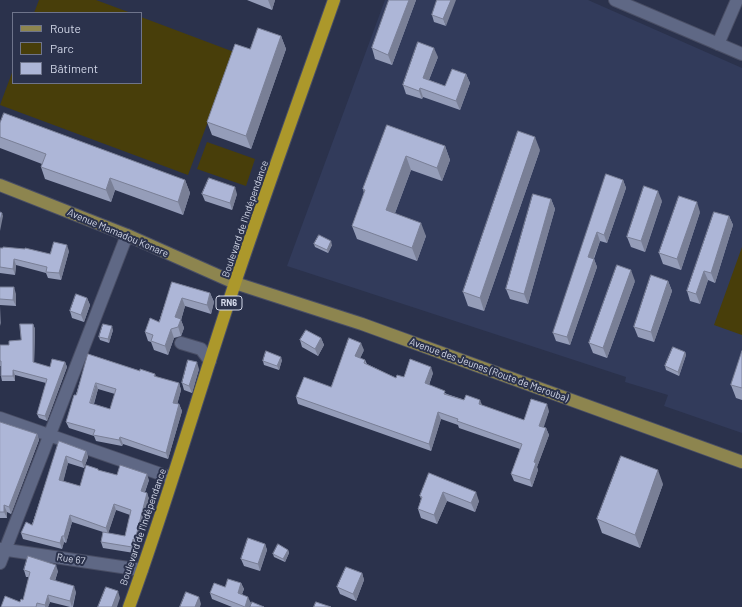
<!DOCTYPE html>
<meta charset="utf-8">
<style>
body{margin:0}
#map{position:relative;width:742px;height:607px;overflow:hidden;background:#2b324c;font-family:Barlow,sans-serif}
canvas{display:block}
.legend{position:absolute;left:12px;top:12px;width:130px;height:72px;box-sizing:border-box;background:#2b324c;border:1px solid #6e748b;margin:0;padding:5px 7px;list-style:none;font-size:12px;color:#d3d8e9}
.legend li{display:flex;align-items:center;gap:8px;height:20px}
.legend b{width:20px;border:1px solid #6e748b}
</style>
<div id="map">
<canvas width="742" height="607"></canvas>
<ul class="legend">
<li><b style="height:5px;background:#8d854f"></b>Route</li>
<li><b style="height:11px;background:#483e0a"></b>Parc</li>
<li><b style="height:11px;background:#adb6d7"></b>Bâtiment</li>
</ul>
</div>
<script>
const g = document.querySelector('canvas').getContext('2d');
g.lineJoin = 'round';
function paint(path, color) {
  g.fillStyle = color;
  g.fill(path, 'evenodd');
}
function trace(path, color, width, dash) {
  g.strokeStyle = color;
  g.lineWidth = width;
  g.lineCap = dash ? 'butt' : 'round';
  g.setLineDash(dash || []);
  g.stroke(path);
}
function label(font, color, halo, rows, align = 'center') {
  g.font = font + ' Barlow,sans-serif';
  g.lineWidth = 4;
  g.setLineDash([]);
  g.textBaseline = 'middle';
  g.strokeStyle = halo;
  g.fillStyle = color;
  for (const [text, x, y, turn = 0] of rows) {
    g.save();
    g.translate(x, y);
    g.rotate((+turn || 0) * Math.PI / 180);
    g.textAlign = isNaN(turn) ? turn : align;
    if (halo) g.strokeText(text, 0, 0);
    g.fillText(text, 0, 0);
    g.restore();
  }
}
paint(new Path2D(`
 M385,0H588L742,68V433L664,406L668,395L625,382L626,377L287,266Z`), '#323b5b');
paint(new Path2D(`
 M39,0H96L131,13H34Z
 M141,17L234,52L188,175L0,105L13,70V83H141Z
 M207,142L255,159L246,186L197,169Z
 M742,247V335L714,325Z`), '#483e0a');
const minor = new Path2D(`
 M615,0L742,54
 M718,44L737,0
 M181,343L201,349L210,361
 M0,418L172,478
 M0,549L142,570
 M0,563L127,235`);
const major = new Path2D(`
 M0,185L127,235L235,283L362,324L742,462`);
const highway = new Path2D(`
 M129,607C168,500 199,391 235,283C267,188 301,94 334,0`);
trace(minor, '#494e65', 14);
trace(major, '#494e65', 14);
trace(highway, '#494e65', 14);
trace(minor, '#5f6885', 12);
trace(major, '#8d854f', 12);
trace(highway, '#ac982b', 12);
paint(new Path2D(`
 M247,0H275L272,10Z
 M389,0H416L392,65L375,59L372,48Z
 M437,0L446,26L434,22L432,15Z
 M281,36L286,49L251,149L212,135L207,122L250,49Z
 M438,57L429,80L445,86L466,74L470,83L460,110L423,97L422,99L406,94L403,85Z
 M0,123L185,180L190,193L183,215L115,190L111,202L45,179L41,167L42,164L0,148Z
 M387,125L445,146L450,160L442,181L411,170L395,213L426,236L417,261L357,239L352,226L364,193L363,189Z
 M540,150L484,311L468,306L463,292Z
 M606,174L623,180L626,188L607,243L600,241L594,259L597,267L570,345L556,341L553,333Z
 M202,194H237L232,210L205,201Z
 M551,199L555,209L528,304L510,299L506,289Z
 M662,201L645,252L631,247L627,237Z
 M700,212L681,270L663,264L659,253Z
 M729,216L733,225L715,283L708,280L700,304L690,301L687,291Z
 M314,244L332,245L328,253L315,247Z
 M0,248L50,254L69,251L61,280L48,278L46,273L16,265L15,275L0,273Z
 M635,281L607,358L593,353L589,343Z
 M668,281L672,291L654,342L638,337L634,327Z
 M172,282L210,293L214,302L211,314L185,306L181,320L184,328L181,336L174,338L168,355L154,350L151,342L148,341L145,332L159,322Z
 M0,287L16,294V306L0,305Z
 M87,298L90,305L84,322L72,318L70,311Z
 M33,324L35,329L34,363L50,367L65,362L67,367L47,421L39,418L37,414L46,383L15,375V381H2L1,376V366H0V345H9L21,340Z
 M113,330L109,343L100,340L99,337Z
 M321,338L324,345L318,356L302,347L300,340Z
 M364,350L360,358L365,360L367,364L396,378L433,373L429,385L447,394L483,406L524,420L549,411L543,427L546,428L549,435L537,467L538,470L532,487L514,481L511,474L520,449L459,428L458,425L441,419L431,451L298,404L296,397L331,387Z
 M742,351V400L736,398L731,385Z
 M685,352L686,355L679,376L666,370L665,366Z
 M88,354L140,371L155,374L156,377L179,383L181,390L177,404H179L182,411L168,459L123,444L122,446L96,441L94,436L69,428L66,422L76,395ZM98,389L115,394L110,409L94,404Z
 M282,360L279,370L264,365L263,361Z
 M199,369L192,393L184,390L182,383Z
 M0,422L37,434L39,440L11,514L7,512V518H0Z
 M59,441L86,451L88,457L84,468L68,463L63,481L80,486L98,470L117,475L149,480L145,492L147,493L149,499L137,546L136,545L134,553L103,548L101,542L103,532L72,522L66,543L64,542L62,549L23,539L21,533L32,525ZM116,510L130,515L125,536L108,533Z
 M429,473L479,501L475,512L447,501L437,524L421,518L418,509L421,499L420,496Z
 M663,484L640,548L602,533L597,519Z
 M265,544L267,550L260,571L244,566L241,559Z
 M288,550L289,553L285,562L274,557L273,554Z
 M24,570L58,571L55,581L76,592L73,607H70L50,602L48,607H1L20,602L23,600L29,577H26Z
 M362,573L364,580L356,601L340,594L337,587Z
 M241,583L244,589L242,594L251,603L249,607H232L212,599L210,593L225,587Z`), '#959db9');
paint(new Path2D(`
 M268,0H275L272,10Z
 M409,0H416L392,65L388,55Z
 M451,0H456L446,26L443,19Z
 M281,36L286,49L251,149L246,136Z
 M434,48L438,57L426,87L423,78Z
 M466,74L470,83L460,110L456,101Z
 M420,88L423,97L422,99L419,91Z
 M535,137L540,150L484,311L480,298Z
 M445,146L450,160L442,181L437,168Z
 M406,156L411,170L391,224L386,210Z
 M110,178L115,190L111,202L106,190Z
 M185,180L190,193L183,215L178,202Z
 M623,180L626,188L607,243L604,235Z
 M235,187L237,194L232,210L230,203Z
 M658,191L662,201L645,252L641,241Z
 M551,199L555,209L528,304L524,294Z
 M697,202L700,212L681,270L677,259Z
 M2,213L3,216L0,231V221Z
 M729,216L733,225L715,283L711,273Z
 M421,223L426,236L417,261L412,248Z
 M597,232L600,241L591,265L588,257Z
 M331,241L332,245L328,253L327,250Z
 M67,245L69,251L61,280L59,273Z
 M14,259L16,265L15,275L13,269Z
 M594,259L597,267L570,345L567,337Z
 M631,270L635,281L607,358L603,348Z
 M704,271L708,280L700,304L696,294Z
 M668,281L672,291L654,342L651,332Z
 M14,287L16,294V306L13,300Z
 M210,293L214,302L211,314L207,305Z
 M87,298L90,305L84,322L81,315Z
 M182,298L185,306L181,320L184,328L181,336L175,317Z
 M0,306L1,326L0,323Z
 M33,324L35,329L34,367L33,362Z
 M112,326L113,330L109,343L108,339Z
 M171,329L174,338L168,355L165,346Z
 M321,338L324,345L318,356L315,349Z
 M361,343L364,350L358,363L355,356Z
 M685,352L686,355L679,376L678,372Z
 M281,357L282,360L279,370L277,366Z
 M65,362L67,367L47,421L45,416Z
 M197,362L199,369L192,393L189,386Z
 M431,367L433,373L427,390L425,383Z
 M13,370L15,375V381L13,376Z
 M96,383L98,389L92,409L90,403Z
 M179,383L181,390L176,409L173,403Z
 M480,400L483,407L479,404Z
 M179,404L182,411L168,459L166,453Z
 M547,404L549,411L542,433L539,426Z
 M438,412L441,419L431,451L429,444Z
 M546,428L549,435L537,467L538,470L532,487L530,480L534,462Z
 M37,434L39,440L11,514L9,507Z
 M120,437L123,444L122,446L119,440Z
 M86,451L88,457L84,468L82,462Z
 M66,456L68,463L62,487L59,480Z
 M658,470L663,484L640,548L635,535Z
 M147,474L149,480L143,497L141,491Z
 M443,492L447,501L437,524L434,515Z
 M476,492L479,501L475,512L471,503Z
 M147,493L149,499L137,546L135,540Z
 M114,504L116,510L108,534L106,528Z
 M4,505L7,512V518L4,512Z
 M70,515L72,522L66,543L64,536Z
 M62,536L64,542L62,549L60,543Z
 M133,539L136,545L134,553L132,547Z
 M265,544L267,550L260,571L258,564Z
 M288,550L289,553L285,562L283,559Z
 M56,565L58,571L53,586L50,579Z
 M362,573L364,580L356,601L353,594Z
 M241,583L244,589L240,599L238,593Z
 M74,586L76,592L72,607L70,601Z
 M118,591L120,598L117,607H112Z
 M48,595L50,602L48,607H45V605Z
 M199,597L201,604L200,607H195Z
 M248,597L251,603L249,607H245Z`), '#797f96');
const building = new Path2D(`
 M389,0H409L388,55L372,48Z
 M437,0H451L443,19L432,15Z
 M258,28L281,36L246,136L207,122L235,44L250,49Z
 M418,42L434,48L423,78L445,86L452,69L466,74L456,101L420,88L419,91L403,85Z
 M4,113L185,180L178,202L110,178L106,190L41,167L46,154L0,137V123Z
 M387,125L445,146L437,168L406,156L386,210L421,223L412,248L352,226L365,190L363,189Z
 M518,131L535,137L480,298L463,292Z
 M606,174L623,180L604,235L597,232L588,257L594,259L567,337L553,333Z
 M209,178L235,187L230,203L202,194Z
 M644,186L658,191L641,241L627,237Z
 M533,194L551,199L524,294L506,289Z
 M679,196L697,202L677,259L659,253Z
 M0,212L2,213L0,221Z
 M714,212L729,216L711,273L704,271L696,294L687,291Z
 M319,235L331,241L327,250L314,244Z
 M54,242L67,245L59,273L46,272L47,267L14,259L13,269L0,267V248H3V247L25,249V248L50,254Z
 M617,265L631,270L603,348L589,343Z
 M651,275L668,281L651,332L634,327Z
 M172,282L210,293L207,305L182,298L175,317L181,319L178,327L171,329L165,346L151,341L153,335L145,332L150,318L159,322Z
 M0,287H14L13,300L0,299Z
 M76,294L87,298L81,315L70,311Z
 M20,324H33V362L50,367L52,359L65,362L45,416L37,414L47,379L13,370V376H1V361H0V345H9V341L21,340Z
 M103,324L112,326L108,339L99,337Z
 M306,330L321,338L315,349L300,340Z
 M349,338L361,343L355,356L365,360L364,363L396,378L397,375L404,377L410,359L431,367L425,383L445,391L444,394L464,400L466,395L480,400L479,404L524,420L531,399L547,404L539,426L546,428L534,462L536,463L530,480L511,474L522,444L457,421L458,419L438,412L429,444L296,397L304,377L331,387Z
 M673,347L685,352L678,372L665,366Z
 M266,351L281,357L277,366L263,361Z
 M742,351V388L731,385Z
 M88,354L140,371V369L155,374L154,376L179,383L173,403L179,404L166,453L120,437L119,440L93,435L95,430L66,422L74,395H76ZM96,383L116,389L110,409L90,403Z
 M188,360L197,362L189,386L182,383Z
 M0,422L37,434L9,507L4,505V512H0Z
 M59,441L86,451L82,462L66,456L59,480L80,486L86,465L98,469V470L117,475L120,465L147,474L141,491L147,493L135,540L133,539L132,547L101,542L103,532L125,536L131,510L114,504L106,528L70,515L64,536H62L60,543L21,533L26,522L32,525Z
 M621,456L658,470L635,535L597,519Z
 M429,473L476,492L471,503L443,492L434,515L418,509L422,497L420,496Z
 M248,538L265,544L258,564L241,559Z
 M278,544L288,550L283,559L273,554Z
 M28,556L56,565L50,579L74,586L70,601L48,595L45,605L37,603L36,607H1L5,596L20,602L21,599L23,600L30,572L24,570Z
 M346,567L362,573L353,594L337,587Z
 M228,579L241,583L238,593L248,597L245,607L210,593L214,583L225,587Z
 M106,587L118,591L112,607H98Z
 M186,592L199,597L195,607H180Z
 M252,602L264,607H250Z
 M316,602L331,607H314Z`);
paint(building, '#adb6d7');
trace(building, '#797f96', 1);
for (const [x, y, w] of [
 [229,303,26]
]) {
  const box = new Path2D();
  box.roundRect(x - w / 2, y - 7, w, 14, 3);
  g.fillStyle = '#2b324c';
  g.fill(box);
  trace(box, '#d3d8e9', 1);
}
label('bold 9px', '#d3d8e9', null, [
 ["RN6",229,303]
]);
label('10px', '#d3d8e9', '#2b324c', [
 ["Boulevard de l'Indépendance",245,219,-71],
 ["Avenue Mamadou Konare",118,233,23],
 ["Avenue des Jeunes (Route de Merouba)",489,370,20],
 ["Boulevard de l'Indépendance",143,527,-71],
 ["Rue 67",71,559,8]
]);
</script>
